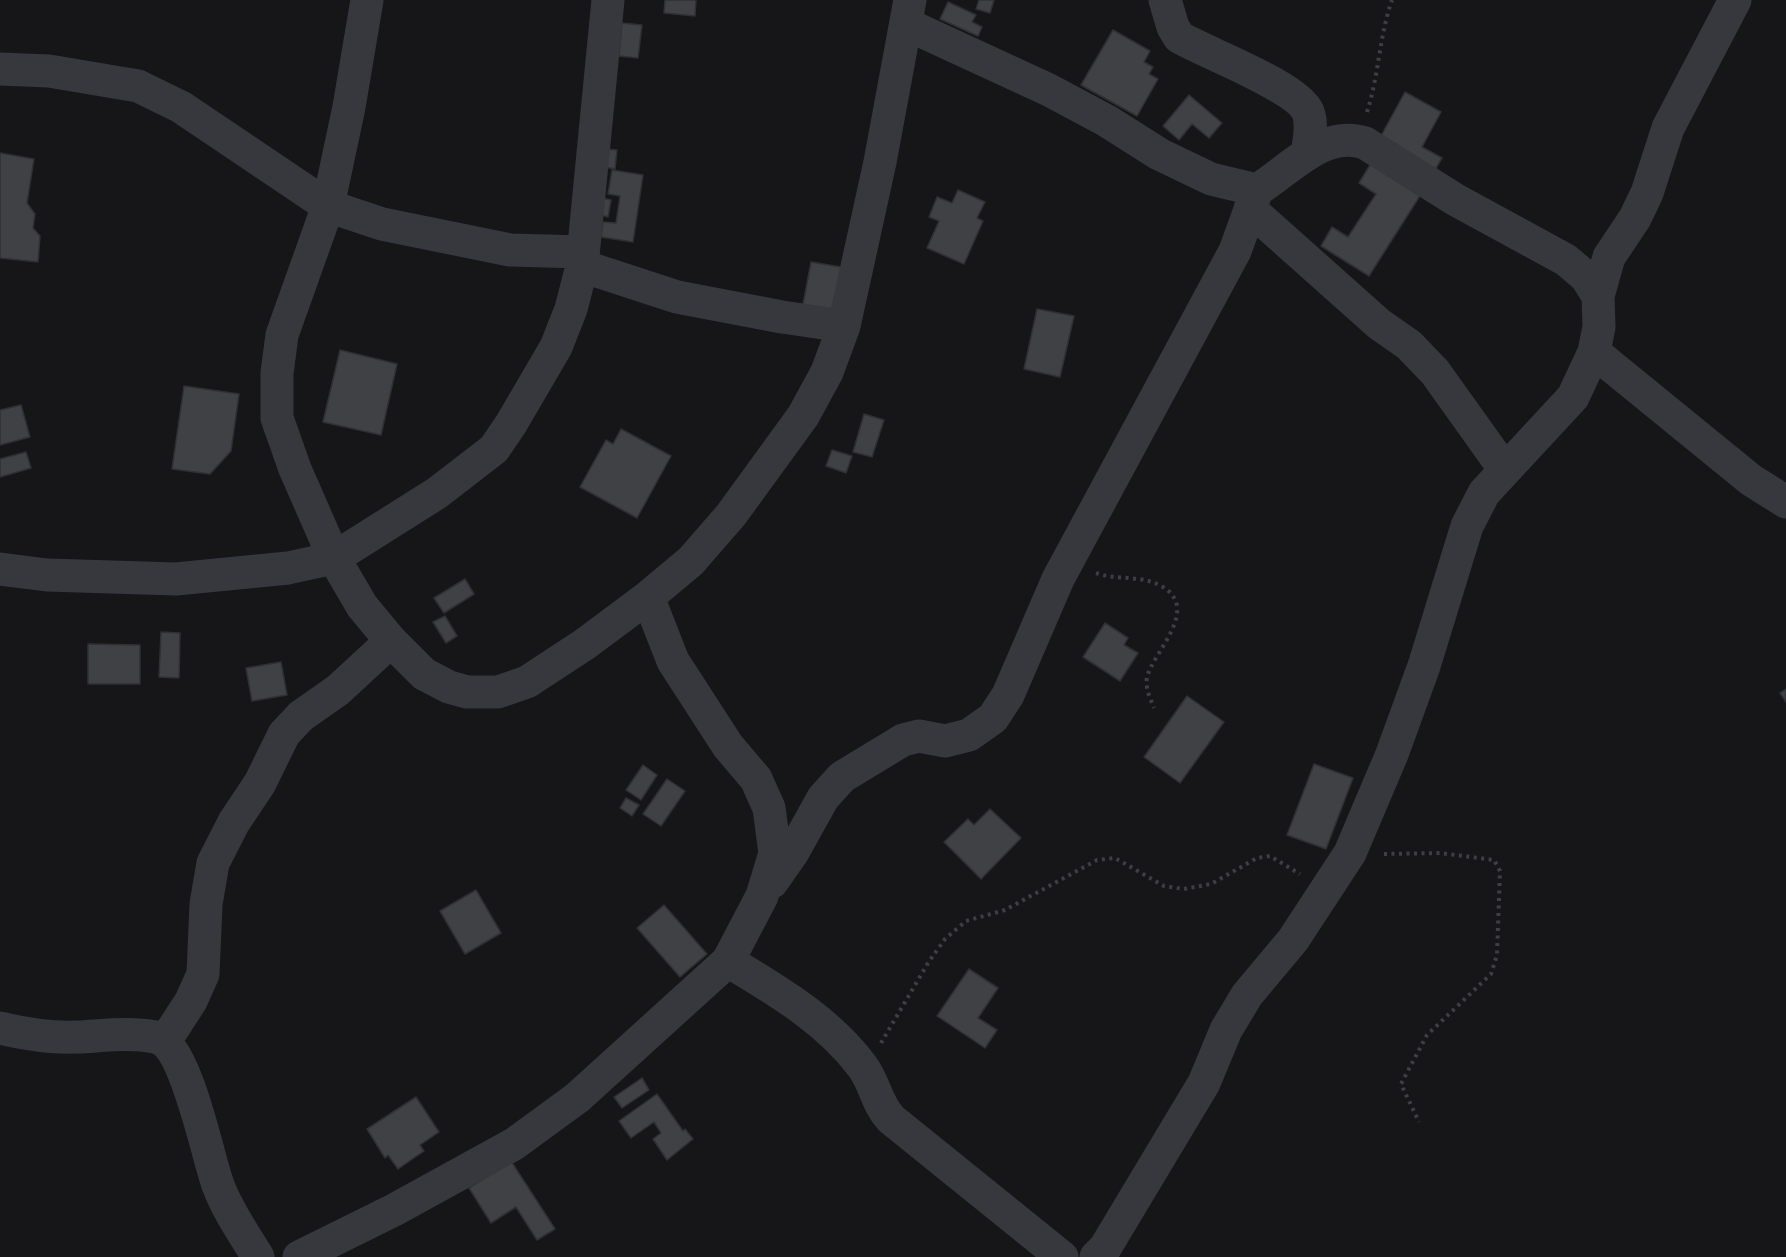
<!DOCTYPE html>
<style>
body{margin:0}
canvas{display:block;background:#161618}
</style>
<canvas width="1786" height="1257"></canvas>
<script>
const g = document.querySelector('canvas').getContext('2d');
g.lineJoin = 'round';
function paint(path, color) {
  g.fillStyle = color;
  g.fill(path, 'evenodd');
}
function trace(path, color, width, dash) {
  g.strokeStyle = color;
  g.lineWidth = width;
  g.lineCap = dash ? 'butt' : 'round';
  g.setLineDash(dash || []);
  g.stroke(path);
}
const building = new Path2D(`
 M665,0H696L695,16L664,13Z
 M979,0H994L990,13L976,9Z
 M948,2L976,15L972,22L982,27L978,36L940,19Z
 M622,23L642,25L638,58L619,56Z
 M1113,30L1150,51L1144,62L1153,67L1149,74L1158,79L1137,116L1081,85Z
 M1405,92L1441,112L1422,147L1442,158L1432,175L1376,145Z
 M1189,95L1222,123L1209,138L1192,124L1179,140L1163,126Z
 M606,149L617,150L615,169L604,167Z
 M0,153L34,159L27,203L35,214L33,228L40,236L38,262L0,258Z
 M1373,160L1423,191L1369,276L1321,246L1332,227L1348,237L1376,194L1359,183Z
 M612,170L643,175L633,242L601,237L603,222L616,223L620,196L608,194Z
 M958,190L985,202L977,218L983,221L964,264L927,248L939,221L929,217L937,197L952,203Z
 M598,197L611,200L608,217L594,213Z
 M811,262L841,267L832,316L802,310Z
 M1037,309L1074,316L1060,377L1024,369Z
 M340,350L397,364L381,435L323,422Z
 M184,386L239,394L231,451L210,474L172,469Z
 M21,405L30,437L0,445V410Z
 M864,414L884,420L872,457L853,452Z
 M621,429L671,456L637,518L580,487L606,440L613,444Z
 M832,450L852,456L846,473L826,466Z
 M26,452L31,468L0,477V459Z
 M465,579L474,594L444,613L434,598Z
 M445,616L457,636L446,643L433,622Z
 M1105,623L1128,638L1124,645L1138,653L1120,681L1083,657Z
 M161,632L180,633L179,678L159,677Z
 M88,644L140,645V684H88Z
 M281,662L287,695L252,701L246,668Z
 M1786,689V702L1780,693Z
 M1187,696L1224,722L1180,783L1144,757Z
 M1314,764L1353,778L1326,849L1287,835Z
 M643,765L657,775L641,800L626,790Z
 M667,779L685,791L661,826L643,814Z
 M626,798L639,805L632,816L620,808Z
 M990,809L1021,838L981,879L944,842L968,819L974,825Z
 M476,890L501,933L465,954L440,911Z
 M664,905L707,954L680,977L637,928Z
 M969,969L998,988L978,1018L997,1030L985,1048L937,1016Z
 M642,1078L649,1090L622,1108L614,1097Z
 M657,1094L683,1131L685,1129L693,1139L667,1160L653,1139L661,1133L654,1122L631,1138L619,1121Z
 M416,1097L439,1132L420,1145L424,1151L398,1169L388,1155L385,1158L367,1129Z
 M511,1161L555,1229L537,1240L516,1207L491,1223L469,1188Z`);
paint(building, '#404145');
trace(building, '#303034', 1.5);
trace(new Path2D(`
 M1367,112C1379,75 1379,37 1392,0
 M1096,573C1118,581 1141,574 1163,587C1200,610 1154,651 1147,677C1145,688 1150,698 1154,708
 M1384,854L1440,853L1494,860L1500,871L1497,955L1491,974L1427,1035L1401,1084L1419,1122
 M881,1043L928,963L945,939L966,921L1005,910L1097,860L1115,858L1164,886L1184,889L1211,884L1257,858L1270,856L1300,874`), '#3d3f44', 4, [3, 4.5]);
trace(new Path2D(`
 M367,0L349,107L328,206L282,335L277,373V418L295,469L334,558L362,606L391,641L424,674L449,687L467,692H498L527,682L585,644L648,597L691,561L731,515L803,416L827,372L844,326L880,162L910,0
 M1165,0L1173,27L1179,37C1206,53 1297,86 1308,112C1313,125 1309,140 1307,154
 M906,24L1049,90L1107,121L1159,154L1211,179L1257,190C1290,170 1323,129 1365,143L1456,200L1566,260L1586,277L1598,296L1599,327L1594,352L1573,397L1484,493L1467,526L1424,666L1392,754L1350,853L1293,940L1247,995L1226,1030L1204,1083L1105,1248L1096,1257
 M0,69L49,71L138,86L181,107L328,206L382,224L510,250L583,252
 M1250,209L1379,324L1409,345L1435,372L1505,470
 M582,266L677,297L782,317L844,326
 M1598,296L1609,257L1635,218L1647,193L1668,128L1735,0
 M1594,352L1751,480L1786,502
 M0,569L47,575L176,579L288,568L334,558L437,493L494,449L511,424L556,347L571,309L582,266L608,0
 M772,882L793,852L823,798L842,777L903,740L919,736L945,741L969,735L993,718L1008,695L1058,579L1235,251L1257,190
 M728,961C776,990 828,1020 862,1066C875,1083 876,1103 891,1119L1062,1257
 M0,1028C25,1034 51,1038 77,1037C102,1036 130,1032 155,1037C187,1044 207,1156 218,1185C227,1210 244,1234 258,1257
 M165,1041L191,1001L203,974L206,904L213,863L234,822L260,783L284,734L301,716L338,690L391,641
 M299,1257L394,1210L514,1144L577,1098L728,961L762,896L775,853L769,808L756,779L728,746L673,661L648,597`), '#37383d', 33);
</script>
